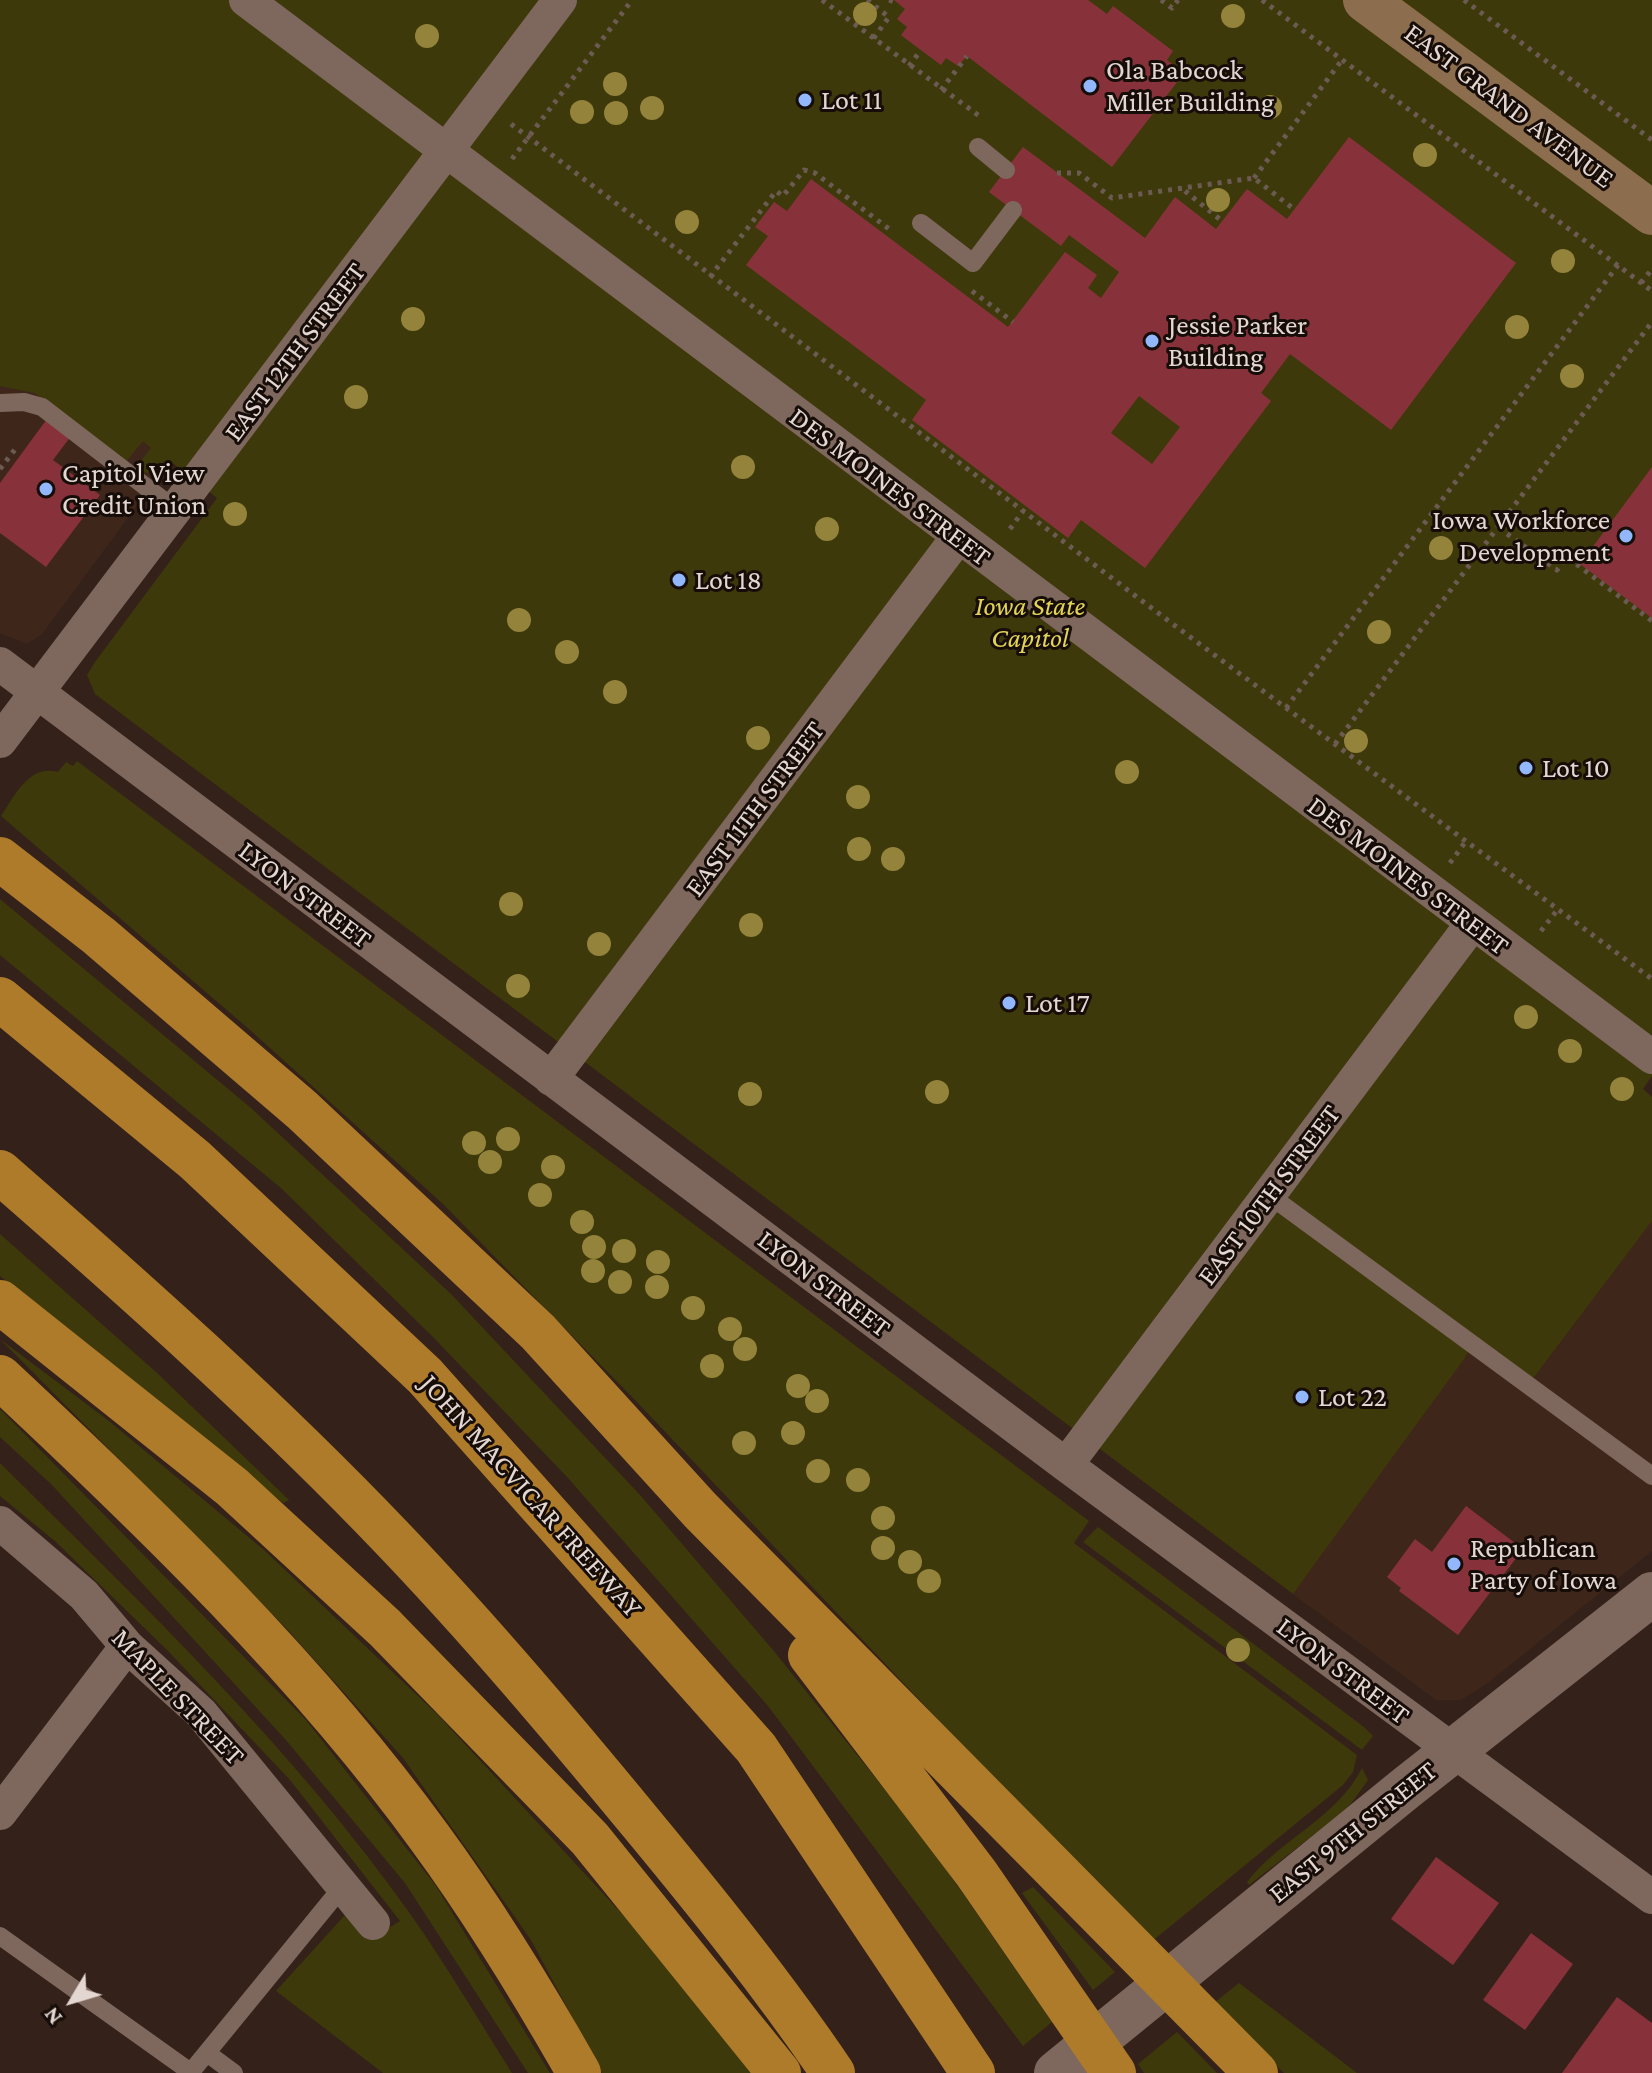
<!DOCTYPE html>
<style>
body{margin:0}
#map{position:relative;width:1652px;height:2073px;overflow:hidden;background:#342119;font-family:"Crimson Pro",serif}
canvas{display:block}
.north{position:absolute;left:32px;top:1961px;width:80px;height:80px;-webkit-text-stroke:6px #160d09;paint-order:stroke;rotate:232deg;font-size:22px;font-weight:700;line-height:32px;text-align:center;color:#e4d7d1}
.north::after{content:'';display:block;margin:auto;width:28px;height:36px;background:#e4d7d1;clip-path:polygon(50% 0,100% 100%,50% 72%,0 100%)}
</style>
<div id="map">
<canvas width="1652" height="2073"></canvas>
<div class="north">N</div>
</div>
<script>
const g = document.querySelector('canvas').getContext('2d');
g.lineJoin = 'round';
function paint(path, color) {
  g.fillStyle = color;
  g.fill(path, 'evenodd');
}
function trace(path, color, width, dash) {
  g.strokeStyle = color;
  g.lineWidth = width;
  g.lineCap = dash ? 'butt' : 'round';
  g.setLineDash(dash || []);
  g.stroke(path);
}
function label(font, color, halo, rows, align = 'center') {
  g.font = font + ' "Crimson Pro",serif';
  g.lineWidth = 6;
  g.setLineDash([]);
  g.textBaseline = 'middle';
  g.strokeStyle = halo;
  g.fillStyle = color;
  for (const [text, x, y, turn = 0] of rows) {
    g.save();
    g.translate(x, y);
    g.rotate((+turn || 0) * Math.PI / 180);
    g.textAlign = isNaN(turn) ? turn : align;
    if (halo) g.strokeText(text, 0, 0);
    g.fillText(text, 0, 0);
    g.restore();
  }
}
paint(new Path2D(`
 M0,332L170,461L42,634L27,644L0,633Z
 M1652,1221V1551L1485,1685L1461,1700H1436L1293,1594L1465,1358L1476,1337L1533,1379Z`), '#3f261a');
paint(new Path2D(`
 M0,0H1652V1076L1643,1089L1652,1097V1221L1532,1380L1475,1337L1465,1358L1293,1594L95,694L87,675L95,662L217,498L170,461L147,473L134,470L151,448L143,441L125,463L35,393L0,386Z
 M77,761L1089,1521L1074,1543L1357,1755L1353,1772L1343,1785L1150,1943L635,1400L443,1204L250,1030L1,816C15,795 29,764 58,772L66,762L73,766Z
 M0,899L251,1108L451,1294L641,1496L773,1650L930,1846L1052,2022L1023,2046L768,1706L568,1478L432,1336L282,1189L0,955Z
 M0,1234L156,1372L289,1500L283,1503L0,1276Z
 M0,1339L109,1421L264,1550L438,1715L648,1942L752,2073H602L531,1940L403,1758L286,1628Z
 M0,1409L306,1720L436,1886L550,2073H528L405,1883L285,1739L52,1485L0,1437Z
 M0,1463C144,1606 293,1748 411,1915C447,1966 479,2021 512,2073H383L276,1991L345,1915L370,1940L400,1921L290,1780L168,1651L56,1542L0,1496Z
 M1098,1527L1364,1727L1373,1736L1362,1750L1083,1542Z
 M1362,1768L1368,1780L1350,1805L1334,1819L1249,1885L1247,1882C1280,1839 1337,1818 1362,1768Z
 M1033,1887L1115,1972L1093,1990L1022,1893Z
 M1239,1983L1357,2073H1284L1214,2003Z
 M1177,2032L1217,2073H1144L1138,2064Z`), '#3e390b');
paint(new Path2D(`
 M894,0H1088L1107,14L1113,6L1173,51L1167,60L1184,73L1112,167L967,56L958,66L946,58L941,65L914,45L901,35L907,27L897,19L905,9Z
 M1349,137L1516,263L1391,430L1290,354L1261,393L1271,401L1145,568L1081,520L1068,538L912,420L926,400L746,265L768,236L755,227L774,202L787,211L811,179L1008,327L1065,252L1097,275L1088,288L1101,298L1119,272L1069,235L1061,246L989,192L1023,147L1145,238L1175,197L1216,229L1247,189L1287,219ZM1139,396L1180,427L1152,464L1111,433Z
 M47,419L71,436L53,460L100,495L46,567L0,533V483Z
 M1652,467V618L1580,564Z
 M1466,1506L1523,1549L1458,1635L1399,1591L1401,1588L1387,1577L1415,1539L1432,1552Z
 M1436,1857L1499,1903L1453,1965L1391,1919Z
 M1531,1933L1573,1964L1525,2030L1483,2000Z
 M1617,1997L1652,2023V2073H1562Z`), '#87323a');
trace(new Path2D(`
 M822,0L982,118
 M867,0L889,17L873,39
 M889,0L898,3
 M1161,0L1172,8L1178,0
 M1262,0L1652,291
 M1464,0L1652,140
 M909,66L921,50
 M941,90L967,56
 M511,124L1174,625L1652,979
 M512,159L632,0
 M1057,173H1079L1112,198L1254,178L1295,210
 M1254,178L1342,60
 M1185,191L1222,221
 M710,277L776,191L783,196L804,170L815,173L893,232
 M1641,283L1652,269
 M972,291L1013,322
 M0,469L16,448
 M1499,528L1557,570L1567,557L1652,621
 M1010,529L1023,511
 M1286,708L1618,265
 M1335,744L1652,322
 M1450,863L1466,841
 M1541,931L1558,909`), '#6c5b53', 5, [4, 6]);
trace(new Path2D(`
 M978,147L1006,170
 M921,223L973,263L1013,210
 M0,403L24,402L42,407L176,510
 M1269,1195L1652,1476
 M0,1936L192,2073
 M207,2053L234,2073
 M191,2072L343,1886`), '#7e675d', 18);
trace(new Path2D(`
 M246,0L1652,1057
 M0,664L1066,1465L1652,1897
 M0,741L560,0
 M551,1079L958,537
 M1066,1465L1472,924
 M0,1523L84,1595L127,1646L201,1713L373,1923
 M0,1813L127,1646`), '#7e675d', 34);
trace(new Path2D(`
 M1056,2073L1406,1788L1652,1594`), '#7e675d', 44);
trace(new Path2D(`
 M1365,0L1652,213`), '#8c6d4e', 44);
trace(new Path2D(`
 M0,859L99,936L302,1110L538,1332L700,1510L1256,2073
 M0,999L195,1160L425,1376L756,1748L973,2073
 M0,1172C135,1290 269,1409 393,1539C480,1630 561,1726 641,1823C708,1904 774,1986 833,2073
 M0,1302L232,1487L385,1628L590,1839L779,2073
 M0,1377C151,1518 309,1671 430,1838C485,1913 533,1992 579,2073
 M810,1655L976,1873L1114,2073`), '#ae7b2a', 44);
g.fillStyle = '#93833b';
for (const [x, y] of [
 [865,14],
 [1233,16],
 [427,36],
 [615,84],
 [1270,107],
 [652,108],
 [582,112],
 [616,113],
 [1425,155],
 [1218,200],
 [687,222],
 [1563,261],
 [413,319],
 [1517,327],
 [1572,376],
 [356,397],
 [743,467],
 [235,514],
 [827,529],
 [1441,548],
 [519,620],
 [1379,632],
 [567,652],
 [615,692],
 [758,738],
 [1356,741],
 [1127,772],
 [858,797],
 [859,849],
 [893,859],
 [511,904],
 [751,925],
 [599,944],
 [518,986],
 [1526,1017],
 [1570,1051],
 [1622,1089],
 [937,1092],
 [750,1094],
 [508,1139],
 [474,1143],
 [490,1162],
 [553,1167],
 [540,1195],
 [582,1222],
 [594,1247],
 [624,1251],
 [658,1262],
 [593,1271],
 [620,1282],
 [657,1287],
 [693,1308],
 [730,1329],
 [745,1349],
 [712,1366],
 [798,1386],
 [817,1401],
 [793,1433],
 [744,1443],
 [818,1471],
 [858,1480],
 [883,1518],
 [883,1548],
 [910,1562],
 [929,1581],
 [1238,1650]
]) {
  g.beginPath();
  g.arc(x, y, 12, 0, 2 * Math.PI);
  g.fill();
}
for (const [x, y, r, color] of [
 [1090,86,8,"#92b7fd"],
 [805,100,8,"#92b7fd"],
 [1152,341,8,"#92b7fd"],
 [46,489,8,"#92b7fd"],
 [1626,536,8,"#92b7fd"],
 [679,580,8,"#92b7fd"],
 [1526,768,8,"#92b7fd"],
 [1009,1003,8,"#92b7fd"],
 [1302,1397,8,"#92b7fd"],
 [1454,1564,8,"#92b7fd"]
]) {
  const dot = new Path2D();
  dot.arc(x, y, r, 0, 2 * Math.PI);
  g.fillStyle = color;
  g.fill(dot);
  trace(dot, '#160d09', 3);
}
label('28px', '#e4d7d1', '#160d09', [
 ["Ola Babcock",1106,70],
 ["Miller Building",1106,102],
 ["Lot 11",821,100],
 ["Jessie Parker",1168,325],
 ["Building",1168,357],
 ["Capitol View",62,473],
 ["Credit Union",62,505],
 ["Iowa Workforce",1610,520,"right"],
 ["Development",1610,552,"right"],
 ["Lot 18",695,580],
 ["Lot 10",1542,768],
 ["Lot 17",1025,1003],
 ["Lot 22",1318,1397],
 ["Republican",1470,1548],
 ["Party of Iowa",1470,1580]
], 'left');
label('28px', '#e4d7d1', '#160d09', [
 ["EAST GRAND AVENUE",1509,106,37],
 ["EAST 12TH STREET",295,352,-53],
 ["DES MOINES STREET",890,487,37],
 ["EAST 11TH STREET",755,809,-53],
 ["DES MOINES STREET",1408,876,37],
 ["LYON STREET",305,895,37],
 ["EAST 10TH STREET",1269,1195,-53],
 ["LYON STREET",824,1284,37],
 ["JOHN MACVICAR FREEWAY",531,1496,48],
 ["LYON STREET",1343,1671,37],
 ["MAPLE STREET",178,1697,46],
 ["EAST 9TH STREET",1353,1832,-39]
]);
label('italic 28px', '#e1d456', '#160d09', [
 ["Iowa State",1030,606],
 ["Capitol",1030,638]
]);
</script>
